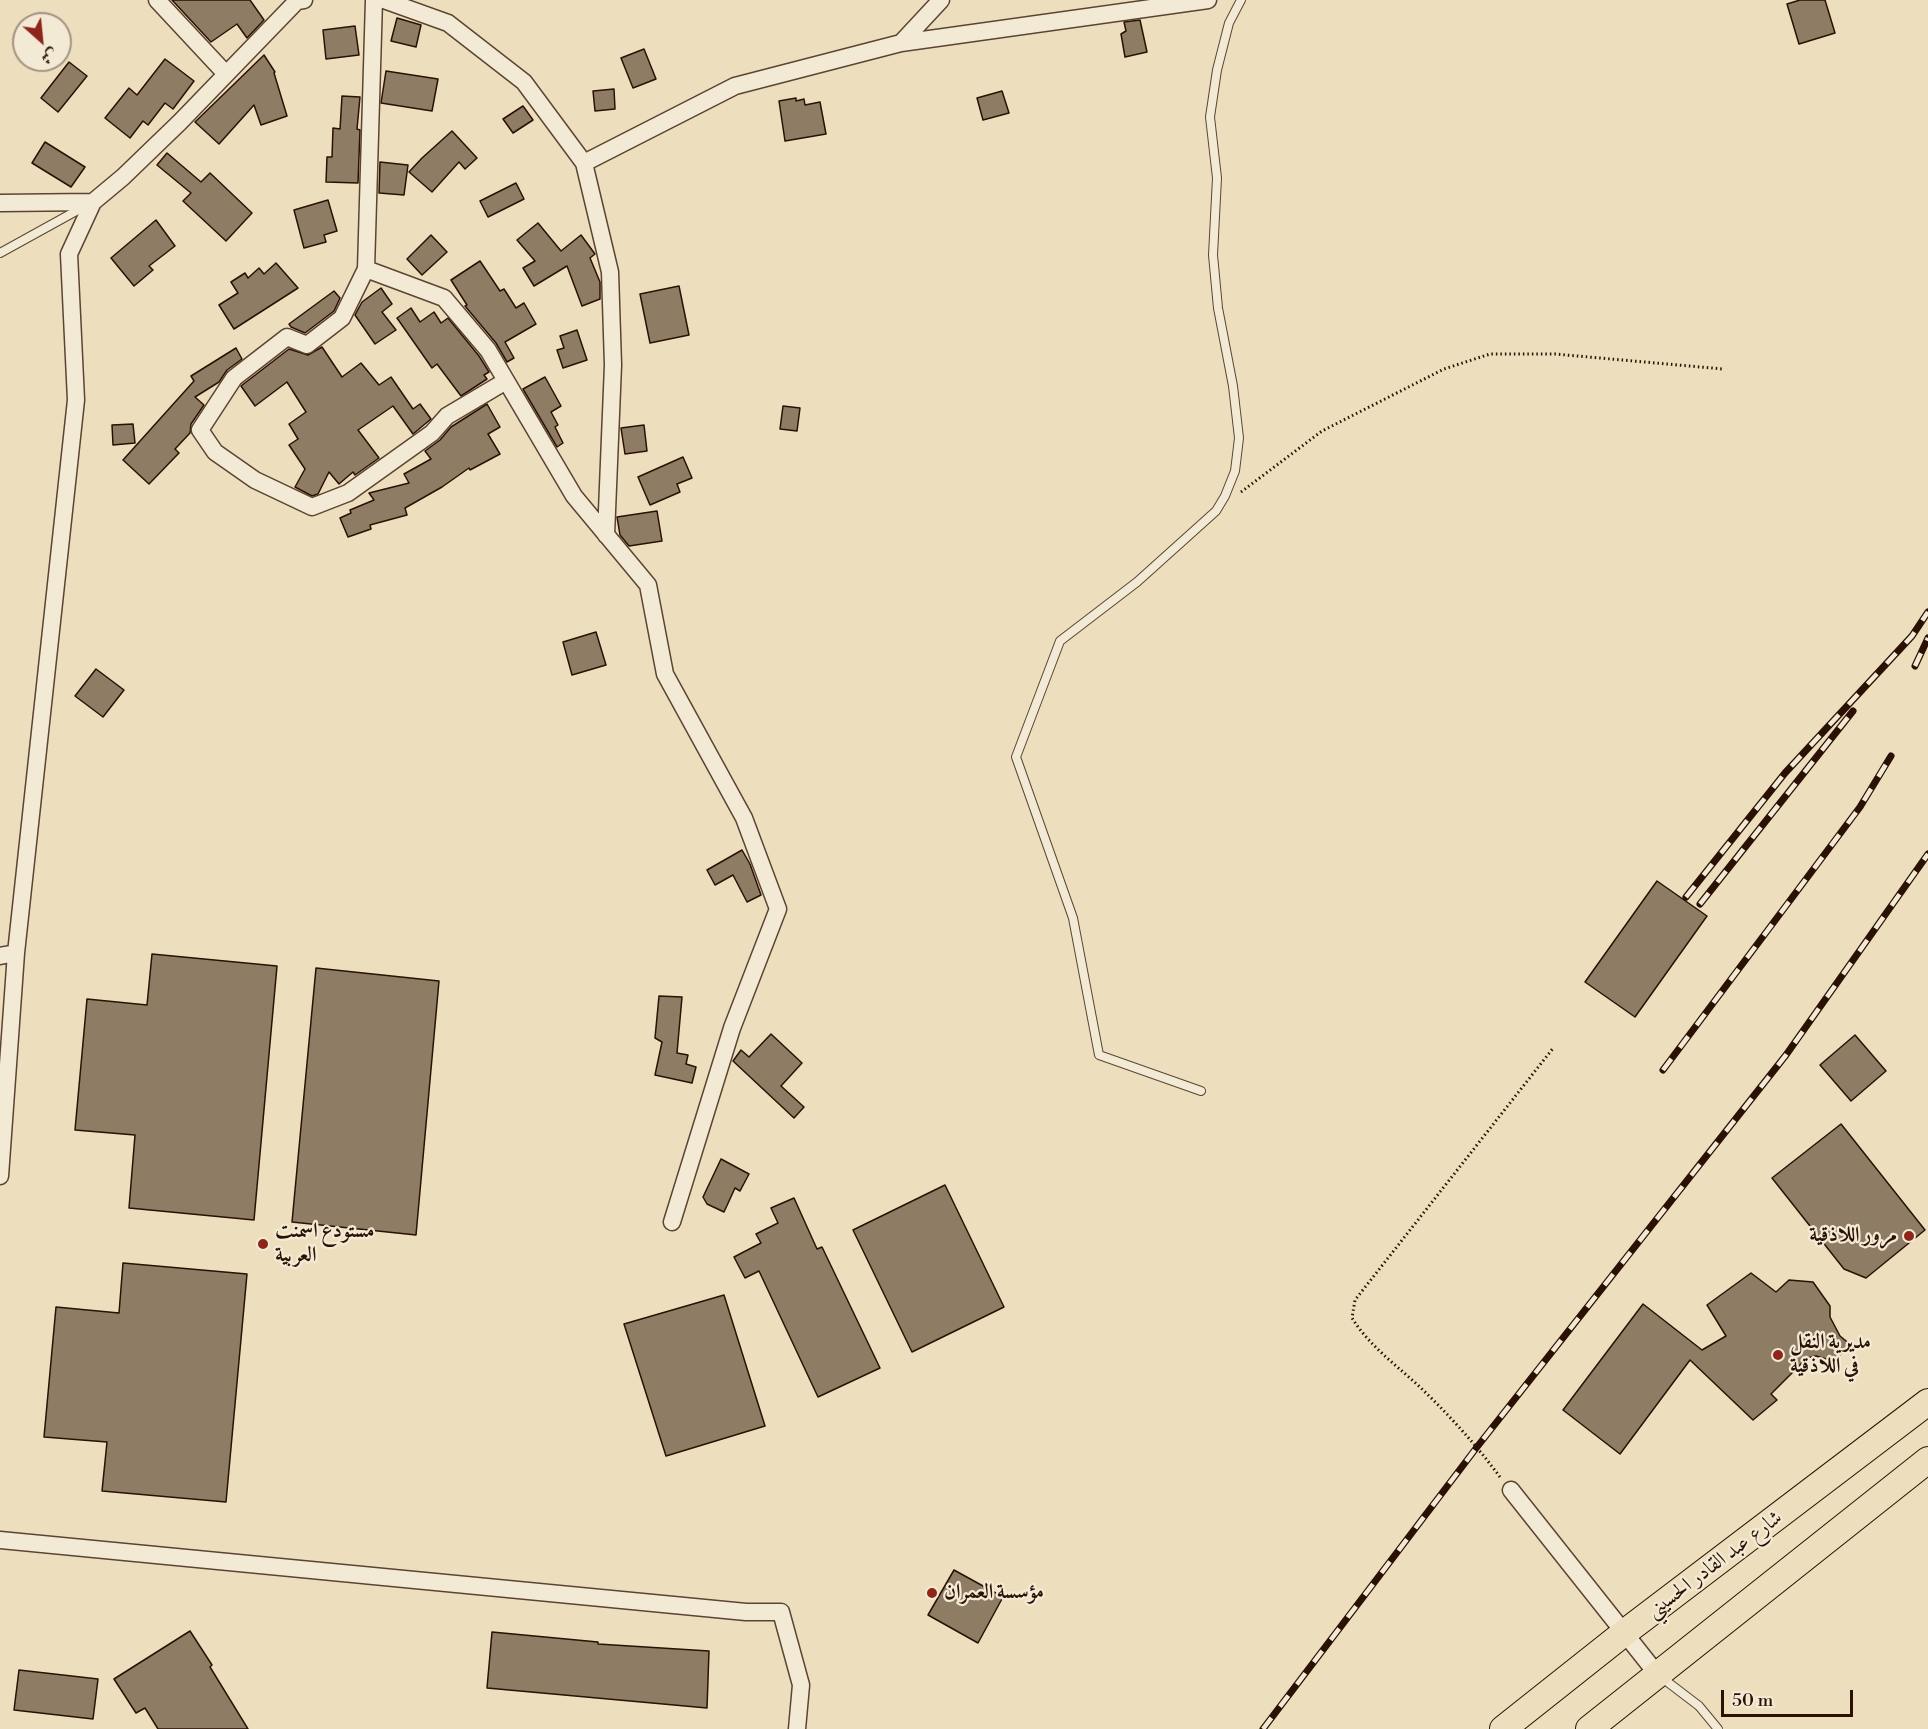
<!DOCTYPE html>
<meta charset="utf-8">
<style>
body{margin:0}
#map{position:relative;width:1928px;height:1729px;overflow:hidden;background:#eddfbe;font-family:"Libre Bodoni",Amiri,serif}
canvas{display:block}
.north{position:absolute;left:12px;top:12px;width:60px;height:60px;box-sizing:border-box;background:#f3ead5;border:2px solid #a39381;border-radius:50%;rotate:153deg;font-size:16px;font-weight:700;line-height:24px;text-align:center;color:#2a1103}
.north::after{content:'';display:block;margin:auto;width:21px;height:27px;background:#8f2418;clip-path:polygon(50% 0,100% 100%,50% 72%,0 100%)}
.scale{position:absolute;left:1721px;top:1690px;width:132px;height:27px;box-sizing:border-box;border:3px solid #2a1103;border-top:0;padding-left:8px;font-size:18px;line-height:21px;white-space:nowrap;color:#2a1103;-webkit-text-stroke:4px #f3ead5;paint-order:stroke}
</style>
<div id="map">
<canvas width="1928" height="1729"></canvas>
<div class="north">ش</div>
<div class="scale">50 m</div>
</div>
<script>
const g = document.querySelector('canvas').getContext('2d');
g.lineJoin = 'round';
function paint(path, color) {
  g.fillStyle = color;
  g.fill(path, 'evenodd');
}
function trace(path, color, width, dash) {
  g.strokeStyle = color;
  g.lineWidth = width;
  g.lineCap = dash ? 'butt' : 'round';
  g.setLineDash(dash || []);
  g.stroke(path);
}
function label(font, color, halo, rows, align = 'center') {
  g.font = font + ' "Libre Bodoni",Amiri,serif';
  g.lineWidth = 4.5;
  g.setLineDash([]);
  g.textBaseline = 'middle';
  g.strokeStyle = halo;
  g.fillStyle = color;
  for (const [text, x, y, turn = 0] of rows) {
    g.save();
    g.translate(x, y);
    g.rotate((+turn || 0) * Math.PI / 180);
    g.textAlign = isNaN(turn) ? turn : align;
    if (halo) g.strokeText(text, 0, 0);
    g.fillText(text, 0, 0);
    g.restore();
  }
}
const building = new Path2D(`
 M172,0H250L264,20L247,38L237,24L211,42Z
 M1800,0H1825L1835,33L1799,44L1787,4Z
 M397,18L421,25L416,47L391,41Z
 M1140,20L1147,52L1125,57L1121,34L1126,31L1124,22Z
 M355,26L359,55L326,59L323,30Z
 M644,49L656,79L633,88L621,58Z
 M264,55L275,72L274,73L287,116L261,125L254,105L219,144L195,122Z
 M165,59L194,81L173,109L165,103L148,125L143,121L130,138L105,118L129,88L137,95Z
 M69,62L87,76L58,112L41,98Z
 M386,71L438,79L432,111L381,103Z
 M614,89L615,109L595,111L593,91Z
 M1002,91L1009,113L983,120L977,98Z
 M342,96L360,97L357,129L360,130L358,183L326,182L327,157H332L333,128L340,129Z
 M796,98V101L804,99L805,105L820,102L826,134L785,141L779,101Z
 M523,106L533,120L513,133L503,119Z
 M452,131L477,158L465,169L459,162L432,192L409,172L422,158Z
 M45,142L85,167L71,187L32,163Z
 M167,153L201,182L210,173L252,213L226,241L183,201L191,193L157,165Z
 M380,162L408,165L404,195L379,193Z
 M516,183L524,199L488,217L480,201Z
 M328,200L337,231L324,235L326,242L304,248L294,210Z
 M156,220L175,246L149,266L153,270L134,286L111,258Z
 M538,223L561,251L581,235L595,254L590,258L600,282V299L582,306L567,266L534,286L523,268L535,261L517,240Z
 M431,235L447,252L422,275L407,259Z
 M480,261L500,291L504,289L516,308L524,303L536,324L505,342L514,358L507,362L496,343L465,306L467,305L451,280Z
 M276,263L298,288L234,329L219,305L238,293L231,282L245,273L248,278L259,268L264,274Z
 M679,286L689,335L650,343L640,294Z
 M381,288L392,304L382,312L396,330L375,344L355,315L362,302Z
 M334,291L340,298L334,311L305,333L291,327L289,324Z
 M411,308L420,322L434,312L441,323L448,318L479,356L489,372L484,375L487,379L461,396L437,364L432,368L397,318Z
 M577,330L587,360L563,368L557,350L564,348L560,336Z
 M322,347L342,377L361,363L379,385L391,377L413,409L420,404L431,419L413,434L393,406L358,430L379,458L355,475L353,472L339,484L329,472L318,494L312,496L295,487L305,469L289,445L298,439L289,424L306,412L287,382L255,406L241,386L289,349L308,355Z
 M236,348L242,359L227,370L219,382L195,397L204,405L191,424L190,433L175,449L179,453L149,484L123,460L194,381L191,376Z
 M545,377L561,406L551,412L558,425L555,427L563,443L557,447L523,389Z
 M487,404L500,427L488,434L500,454L470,470L469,468L442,487L405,508L407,515L370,525L371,529L348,537L340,518L351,513L350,510L374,500L369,493L409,483L404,474L431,459L425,451L440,440L451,427Z
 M783,406L800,408L797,431L780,429Z
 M133,424L135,443L113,445L112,425Z
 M644,425L647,451L625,454L621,428Z
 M683,457L692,478L677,484L680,492L650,505L638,477Z
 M657,511L662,541L629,546L620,535L617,517Z
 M596,632L606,665L572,675L563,642Z
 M96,669L124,690L103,717L75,696Z
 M742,850L750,864L761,895L747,902L733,875L715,885L707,870Z
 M1657,881L1707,916L1635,1017L1585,982Z
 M152,954L277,966L254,1220L129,1208L135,1135L75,1130L87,999L147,1005Z
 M316,968L439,981L416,1235L292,1222Z
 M659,996L682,997L677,1053L688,1055L686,1064L696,1067L692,1083L655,1075L662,1042L655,1038Z
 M771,1034L802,1063L781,1086L804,1107L794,1118L733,1061L741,1050L749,1057Z
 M1855,1035L1886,1071L1851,1101L1820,1065Z
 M1841,1124L1925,1230L1866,1278L1844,1269L1772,1178Z
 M721,1159L749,1174L740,1191L735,1188L724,1212L707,1204L703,1197Z
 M945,1185L1004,1307L912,1352L853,1230Z
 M794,1198L817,1249L822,1247L880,1368L818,1397L759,1271L745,1278L734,1257L761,1243L756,1234L778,1223L771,1208Z
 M123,1263L247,1274L226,1502L102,1491L107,1442L44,1437L56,1307L119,1313Z
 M1751,1273L1776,1292L1789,1280L1813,1282L1830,1306V1317L1840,1336L1851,1345L1833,1361L1816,1356L1807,1358L1771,1394L1777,1400L1753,1420L1690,1360L1620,1454L1563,1410L1643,1304L1702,1350L1726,1336L1707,1305Z
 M724,1295L765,1426L666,1456L624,1324Z
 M954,1570L1003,1597L978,1643L928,1615Z
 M190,1631L212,1665L210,1667L248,1729H158L145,1708L136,1713L114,1679Z
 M492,1632L598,1642V1644L709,1651L707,1708L487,1688Z
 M19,1670L98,1679L93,1719L14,1710Z`);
paint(building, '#8f7c64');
trace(building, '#2a1103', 1.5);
const lane = new Path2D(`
 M0,253L87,205
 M1201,1091L1099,1055L1073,918L1016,757L1060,641L1137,582L1216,511L1225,496L1235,471L1239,438L1233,386L1218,308L1213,255L1217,178L1210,117L1217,70L1229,23L1241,0
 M1661,1677L1699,1706L1718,1729`);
const street = new Path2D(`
 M157,0L226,74
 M374,0L366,269L444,298L488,350L574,496L648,585L665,674L744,818L778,909L732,1028L672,1222
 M384,0L448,23L524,82L584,163L735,86L901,43L1208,0
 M901,43L941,0
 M584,163L610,272L613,365L606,535
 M0,203L93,202
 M366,269L342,318L307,345L287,337L234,378L200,430L215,452L255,480L312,507L348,493L432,433L447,416L506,381
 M0,956L16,953
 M0,1176L16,953L76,400L69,254L93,202L123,177L180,122L297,1L304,0
 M1511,1490L1657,1674
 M0,1540L746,1612H781L801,1685L797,1729`);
const primary = new Path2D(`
 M1503,1729L1624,1633L1928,1402
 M1589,1729L1928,1460`);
trace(lane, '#5b4432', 10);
trace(street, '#5b4432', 19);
trace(primary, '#2a1103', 28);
trace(new Path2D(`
 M1241,492L1322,431L1444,369L1490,354H1555L1723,369
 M1500,1477C1477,1446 1451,1417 1423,1390C1399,1367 1370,1347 1352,1318L1355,1300L1554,1047`), '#2a1103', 3, [1.5, 3]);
trace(lane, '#f3ead5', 8);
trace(street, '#f3ead5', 16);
trace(primary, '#eddfbe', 26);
const rail = new Path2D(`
 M1915,666L1928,638
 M1686,897L1785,773L1912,636L1928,612
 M1700,904L1853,711
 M1663,1070L1860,807L1891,756
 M1263,1729L1477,1447L1786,1055L1928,854`);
trace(rail, '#2a1103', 7);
trace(rail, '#f3ead5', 4.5, [14]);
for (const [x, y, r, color] of [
 [1909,1236,6,"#8f2418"],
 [263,1244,6,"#8f2418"],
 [1778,1355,6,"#8f2418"],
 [932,1593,6,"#8f2418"]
]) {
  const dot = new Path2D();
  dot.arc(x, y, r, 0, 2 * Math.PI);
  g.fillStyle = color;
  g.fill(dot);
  trace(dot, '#f3ead5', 2);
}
label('bold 21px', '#2a1103', '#f3ead5', [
 ["مستودع اسمنت",275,1232],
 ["العربية",275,1256],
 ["مرور اللاذقية",1897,1236,"right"],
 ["مديرية النقل",1790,1343],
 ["في اللاذقية",1790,1367],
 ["مؤسسة العمران",944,1593]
], 'left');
label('21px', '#2a1103', '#f3ead5', [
 ["شارع عبد القادر الحسيني",1715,1565,-37]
]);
</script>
